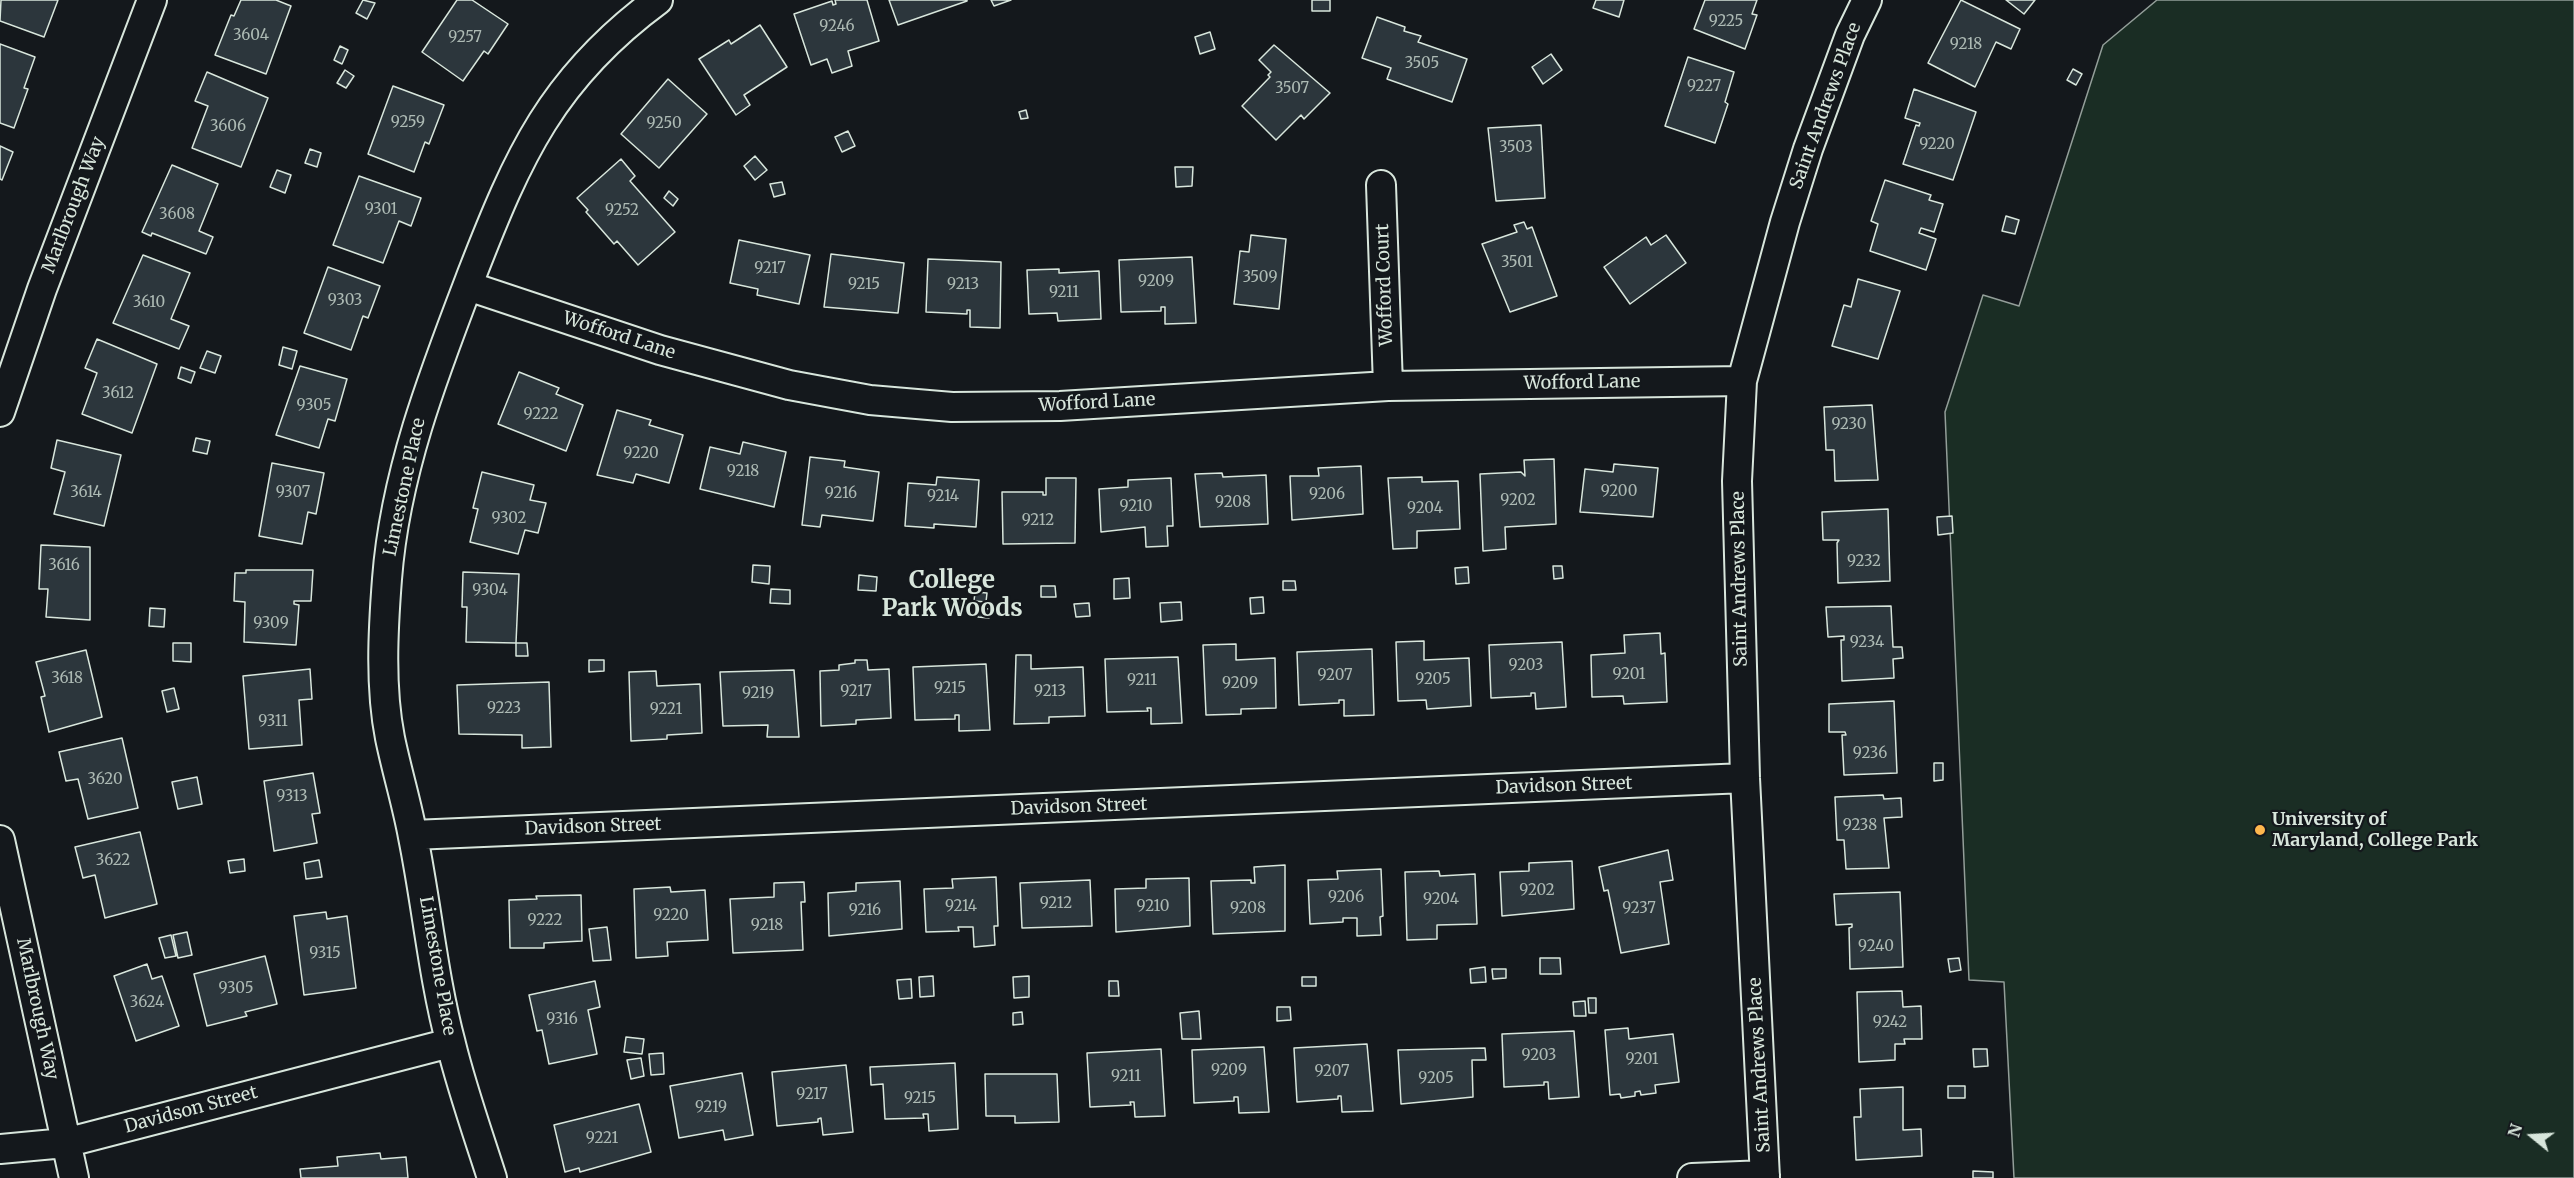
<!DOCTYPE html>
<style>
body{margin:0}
#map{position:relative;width:2574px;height:1178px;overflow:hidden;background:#14181c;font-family:Merriweather,serif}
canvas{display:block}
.north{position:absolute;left:2502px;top:1106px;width:60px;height:60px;-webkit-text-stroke:4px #14181c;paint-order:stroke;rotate:288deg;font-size:16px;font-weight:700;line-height:24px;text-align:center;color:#d8e6dc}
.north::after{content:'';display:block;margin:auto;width:21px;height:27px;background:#d8e6dc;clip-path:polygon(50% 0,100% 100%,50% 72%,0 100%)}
</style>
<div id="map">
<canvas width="2574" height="1178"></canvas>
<div class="north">N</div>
</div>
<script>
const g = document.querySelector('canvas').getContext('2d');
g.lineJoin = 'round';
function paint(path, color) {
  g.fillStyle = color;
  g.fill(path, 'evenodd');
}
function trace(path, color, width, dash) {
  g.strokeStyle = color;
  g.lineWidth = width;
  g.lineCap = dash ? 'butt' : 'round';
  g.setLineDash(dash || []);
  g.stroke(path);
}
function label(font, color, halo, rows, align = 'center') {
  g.font = font + ' Merriweather,serif';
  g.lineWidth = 4.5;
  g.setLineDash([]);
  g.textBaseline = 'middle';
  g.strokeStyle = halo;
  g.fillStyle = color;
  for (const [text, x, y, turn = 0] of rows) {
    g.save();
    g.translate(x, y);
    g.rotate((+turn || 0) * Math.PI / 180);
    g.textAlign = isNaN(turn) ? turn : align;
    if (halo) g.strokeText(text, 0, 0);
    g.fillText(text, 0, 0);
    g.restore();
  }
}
const green = new Path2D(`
 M2157,0H2574V1178H2014L2004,982L1969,980L1945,412L1983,295L2019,306L2103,45Z`);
paint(green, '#1a2d24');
trace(green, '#939e99', 1.5);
const building = new Path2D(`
 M1,0H58L44,37L0,21Z
 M241,0H276L291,6L266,74L215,55L231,15L234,16Z
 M363,0L375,3L367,19L356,13Z
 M457,0H472L508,24L488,54L484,51L463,81L422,52Z
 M835,0H867L879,41L848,51L852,66L832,73L827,59L811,65L794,14L832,1L833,5L836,4Z
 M889,0H967V1L898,25Z
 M991,0H1011L994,6Z
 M1312,0H1330V11H1312Z
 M1596,0H1624L1619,17L1593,8Z
 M1705,0H1757L1752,14L1757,15L1745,49L1694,29Z
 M1961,0L2020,29L2011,49L1996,42L1975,87L1928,63Z
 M2006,0H2035L2024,14Z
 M1377,17L1405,27L1404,31L1421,36L1418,42L1467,59L1452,102L1387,79L1391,68L1362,58Z
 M760,25L787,67L744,95L750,105L736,115L699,59L729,40L731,44Z
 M1210,32L1215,49L1200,54L1195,37Z
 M0,44L35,57L24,88L28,89L14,128L0,123Z
 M1274,45L1330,93L1304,119L1301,115L1276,140L1242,106L1270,77L1268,75L1271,72L1259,60Z
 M340,46L348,50L342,64L334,60Z
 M1551,54L1562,70L1543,84L1532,67Z
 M1688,57L1734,72L1725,102L1728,104L1715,143L1665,126Z
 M2073,69L2082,74L2076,85L2067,80Z
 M345,70L354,76L346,88L337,83Z
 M207,72L268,98L241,167L192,148L208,106L195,101Z
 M668,79L707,114L659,168L621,134Z
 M393,86L444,105L429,144L425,142L414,172L368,154Z
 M1914,89L1976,112L1953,180L1903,164L1916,125L1919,126L1920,123L1905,118Z
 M1026,110L1028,118L1021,119L1019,112Z
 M1541,125L1545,198L1496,201L1488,128Z
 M848,131L855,146L842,152L835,137Z
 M0,146L13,152L2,180L0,179Z
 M310,149L321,153L317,167L305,163Z
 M755,156L767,170L755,180L744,166Z
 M621,159L635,176L630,181L675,232L638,265L617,241L614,244L586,212L588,210L577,198Z
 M172,165L218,184L199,231L213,237L206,254L152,233L151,236L142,232Z
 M1175,167H1193L1192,186L1176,187Z
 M277,170L291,175L285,193L270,187Z
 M359,176L421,198L411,226L399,221L383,263L333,245Z
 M1885,180L1931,195L1929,200L1943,204L1934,232L1921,228L1919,233L1936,239L1926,270L1870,251L1878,224L1871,221Z
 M782,182L785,194L774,197L770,184Z
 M669,191L678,199L673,206L664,198Z
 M2006,216L2019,220L2015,234L2002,231Z
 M1524,222L1527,229L1532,227L1557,296L1510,312L1482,244L1517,232L1514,225Z
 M1251,235L1286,239L1279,309L1234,304L1240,251L1249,252Z
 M1666,235L1686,263L1630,304L1604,267L1646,237L1651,245Z
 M739,240L810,255L799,304L757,295L758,289L730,283Z
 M831,254L904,263L898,313L824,307Z
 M143,255L190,273L171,319L189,326L179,349L113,323Z
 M1192,257L1196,323L1165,324V307H1161V311L1121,312L1119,260Z
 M928,259L1001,262L1000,328L970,327V310H967V314L926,312Z
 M328,267L380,286L368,318L363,316L351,350L304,333Z
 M1059,269V273L1099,271L1101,319L1058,321L1057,313L1029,314L1027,270Z
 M1858,279L1900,291L1878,359L1832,346L1844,305L1851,307Z
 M97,339L157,364L132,433L82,414L97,373L85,368Z
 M283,347L297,351L292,369L279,365Z
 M207,351L221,356L215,373L200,368Z
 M300,366L347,379L335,421L328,419L319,448L276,435Z
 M181,367L195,372L191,383L178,378Z
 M519,372L559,388L556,394L583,405L566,451L498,424Z
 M1872,405L1878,480L1835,481L1834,450H1826L1824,407Z
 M617,410L651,420L649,425L683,435L669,483L636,474L633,483L597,475Z
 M196,438L210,441L207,454L193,451Z
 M57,440L121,455L104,526L54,514L65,472L51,468Z
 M743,442L786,452L774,507L700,489L710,447L740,454Z
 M810,457L845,461L844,467L879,472L873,521L822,515L820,527L802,525Z
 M1554,459L1556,524L1505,527L1506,549L1483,551L1480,474L1521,472L1525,476L1524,460Z
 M272,463L324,473L316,514L308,512L302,544L259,536Z
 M1614,464L1658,468L1653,517L1580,512L1585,469L1613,472Z
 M1361,466L1363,514L1292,520L1290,476H1319L1318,468Z
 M482,472L534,485L530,500L546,503L538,533L525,530L518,554L470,542L478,509L473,508Z
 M1222,473L1223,477L1266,475L1268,524L1200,527L1195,474Z
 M937,477L979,480L976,527L934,524V528L905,526L908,483L936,485Z
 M1422,477V482L1458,481L1460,529L1417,531V548L1393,549L1388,478Z
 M1046,478H1076L1075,543L1003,544L1002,492H1043V495H1046Z
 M1171,478L1173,526H1167L1168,546L1146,547L1145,527L1101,532L1099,489L1128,487V480Z
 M1888,509L1890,581L1838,583L1837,543L1839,540H1823L1822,512Z
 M1952,516L1953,533L1938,535L1937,517Z
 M41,545L90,547V620L46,617L48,589H39Z
 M753,565L770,566L769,584L752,582Z
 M1553,566H1562L1563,578L1554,579Z
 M1468,567L1469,583L1456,584L1455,568Z
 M246,570H313L311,601H294V604L299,605L296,645L244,642L245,602L234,601L235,573H246Z
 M463,572L519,574L516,643L466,642L467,607H462Z
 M859,575L877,577L876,591L858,590Z
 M1129,578L1130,598L1114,599V579Z
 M1283,581H1295L1296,590H1283Z
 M1041,586H1055L1056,597H1041Z
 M771,589L790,590V604L770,603Z
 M975,592L987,593L986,602L974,601Z
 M1263,597L1264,613L1251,614L1250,598Z
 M1181,602L1182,620L1161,622L1160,603Z
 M1089,603L1090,616L1076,617L1074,604Z
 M1891,606L1893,647H1902L1903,658L1893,659L1894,678L1842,681L1841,640H1844V636L1828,637L1826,607Z
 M150,608L165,609L164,627L149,626Z
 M978,608L990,609L989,618L978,617Z
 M1660,633L1661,654L1665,653L1667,702L1624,704L1623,696L1592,697L1591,655L1625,653L1624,635Z
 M1424,641V660L1469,658L1471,706L1427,709L1426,700L1398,701L1396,642Z
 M1562,642L1566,707L1536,709L1535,693H1531V696L1491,698L1489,645Z
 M173,643H191V662L173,661Z
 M516,643H527L528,656H516Z
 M1236,644V660L1275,658L1276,708L1241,709V714L1206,715L1203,645Z
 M1372,649L1374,715L1344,716V700H1339V703L1299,705L1297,652Z
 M86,650L102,717L49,732L41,697L45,696L36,662Z
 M1016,655H1031V669L1083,667L1085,716L1049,717V723L1014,724Z
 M1178,657L1182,723L1151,724V708H1147L1148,711L1107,712L1105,659Z
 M589,660H604V671L589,672Z
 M855,660H867L868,670L889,669L891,718L856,720V724L821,726L820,671L839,670V665L855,663Z
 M986,664L990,730L959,731V715H955V719L915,720L913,667Z
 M310,669L312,699L299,700L302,745L249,749L243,676Z
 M794,670L799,737H767L768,725L723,726L720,672Z
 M656,671L657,686L700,684L702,733L667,735V739L631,741L629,672Z
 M549,682L551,747L522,748V735L459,734L457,685Z
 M174,688L179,709L167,712L162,691Z
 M1894,701L1897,773L1844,775L1842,735H1846L1845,732H1829V704Z
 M122,738L138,808L88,819L78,779L66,781L59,752Z
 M1934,763H1943V780L1934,781Z
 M313,773L320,813L312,814L317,843L274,851L264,781Z
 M197,777L202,804L178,809L172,782Z
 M1883,795L1884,799L1901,798L1902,817L1884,818L1889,868L1846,869L1844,840H1837L1835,797Z
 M140,832L157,904L105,918L95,875L83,878L75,847Z
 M1668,850L1673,880L1660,882L1669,944L1621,953L1608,890L1604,891L1599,867Z
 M244,859L245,871L230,873L228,861Z
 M319,860L322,877L306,879L304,863Z
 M1572,861L1574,909L1502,916L1500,872L1529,871V863Z
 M1285,865V931L1213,934L1211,881L1251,880V883H1255L1254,867Z
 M1381,869L1383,916L1380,917L1381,935L1357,936V918H1343V922L1310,924L1308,880L1338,879L1337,871Z
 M1439,871L1440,876L1475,874L1477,924L1437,925V939L1407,940L1405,872Z
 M996,877L998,926H994L995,945L974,947L973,927H958L959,931L926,932L924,889L953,888L952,879Z
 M1189,878L1190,926L1116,932L1115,889L1146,888V879Z
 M1090,880L1092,926L1022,928L1020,883Z
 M900,881L902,929L829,936L828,893L856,891V883Z
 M804,882L805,902H801L803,950L733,953L730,899L774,897V883Z
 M670,887L671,892L705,890L708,940L667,942L668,956L636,958L634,889Z
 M1900,892L1903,967L1850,969L1849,928L1852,927V924L1836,925L1834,894Z
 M581,895L582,941L544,943V948H510L509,900L537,899L536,896Z
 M326,912L327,919L347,916L356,988L304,995L294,916Z
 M607,927L611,960L593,961L589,929Z
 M187,932L192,955L178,958L173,935Z
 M171,935L176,956L165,958L159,938Z
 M265,956L277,1004L245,1012L247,1016L207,1026L194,974Z
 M1540,958H1560L1561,974H1540Z
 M1959,958L1961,970L1950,972L1948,959Z
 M147,964L152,979L162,976L179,1026L136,1041L114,976Z
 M1485,967L1486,982L1471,983L1470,969Z
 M1492,969H1506V978L1493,979Z
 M933,976L934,996L920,997L919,977Z
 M1029,976V997L1014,998L1013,977Z
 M1302,977H1316V986H1302Z
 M911,979L912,998L899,999L897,980Z
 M595,981L600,1007L588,1010L597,1054L549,1064L542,1030L537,1031L529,995Z
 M1109,981H1118L1119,996H1109Z
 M1902,991L1903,1007L1921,1006L1922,1039H1904L1905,1044H1895V1060L1859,1062L1857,992Z
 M1588,998H1596V1013H1589Z
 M1585,1001L1586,1016H1574L1573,1002Z
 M1277,1007H1290L1291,1020L1277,1021Z
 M1199,1011L1201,1039H1182L1180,1013Z
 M1022,1012L1023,1024L1013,1025V1013Z
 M1628,1028L1629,1039L1673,1034L1679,1082L1655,1085L1656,1093L1641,1095L1640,1091L1635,1092V1096L1621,1098L1620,1094L1610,1095L1605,1030Z
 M1574,1031L1579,1097L1549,1099L1548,1082H1544V1085L1504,1087L1502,1034Z
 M626,1037L644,1039L642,1054L624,1052Z
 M1367,1044L1373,1111L1342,1112L1341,1096H1338V1099L1297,1102L1294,1048Z
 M1264,1047L1269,1112L1239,1113L1238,1097H1234V1101L1194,1103L1192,1050Z
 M1485,1048L1486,1060H1472L1473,1097L1401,1104L1398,1050Z
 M1161,1049L1165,1116L1135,1117L1134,1102H1130L1131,1105L1090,1107L1087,1053Z
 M1973,1049H1987L1988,1066L1974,1067Z
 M663,1053L664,1074L651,1075L649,1054Z
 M641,1058L644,1076L631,1079L627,1060Z
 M955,1063L958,1129L929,1131L928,1114H923L924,1118L885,1119L883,1084L871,1085L870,1067Z
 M846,1065L853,1132L823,1135L821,1118L818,1119V1122L777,1126L772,1072Z
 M742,1073L753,1135L725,1140L723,1130L679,1138L670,1086Z
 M985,1074H1057L1059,1122L1015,1123V1116H986Z
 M1948,1086H1965V1098H1948Z
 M1903,1087V1130L1921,1129L1922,1156L1856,1160L1854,1117H1861L1860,1089Z
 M639,1104L651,1152L580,1172L579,1168L565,1172L554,1125Z
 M380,1153L381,1159L406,1157L408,1178H301L300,1169L338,1166L337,1157Z
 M1973,1171L1993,1172V1178H1973Z`);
paint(building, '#2c363c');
trace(building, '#d8e6dc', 1.5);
const minor = new Path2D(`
 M1381,185L1388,386
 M468,286L660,350L789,385L870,400L952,407L1060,406L1388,386L1742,381
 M0,412L42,289L152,0
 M413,835L1745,778
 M0,840L74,1178
 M0,1149L65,1143L450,1043
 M492,1178C478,1134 462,1089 451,1044C433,977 427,906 413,837C407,804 397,772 390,738C380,687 383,631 387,579C395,473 434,373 472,274C518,156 552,78 658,0
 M1692,1178L1765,1175
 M1765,1178L1745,778L1737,481L1742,381L1785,222L1808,149L1850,35L1867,0`);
trace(minor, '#d8e6dc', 32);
trace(minor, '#14181c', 28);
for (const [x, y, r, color] of [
 [2260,830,6,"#ffb74d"]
]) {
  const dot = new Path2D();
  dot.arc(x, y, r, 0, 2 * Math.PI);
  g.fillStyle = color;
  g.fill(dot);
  trace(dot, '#14181c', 2);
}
label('15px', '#adbab4', null, [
 ["9225",1726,22],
 ["9246",837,27],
 ["3604",251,36],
 ["9257",465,38],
 ["9218",1966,45],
 ["3505",1422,64],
 ["9227",1704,87],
 ["3507",1292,89],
 ["9259",408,123],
 ["9250",664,124],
 ["3606",228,127],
 ["9220",1937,145],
 ["3503",1516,148],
 ["9301",381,210],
 ["9252",622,211],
 ["3608",177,215],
 ["3501",1517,263],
 ["9217",770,269],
 ["3509",1260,278],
 ["9209",1156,282],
 ["9215",864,285],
 ["9213",963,285],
 ["9211",1064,293],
 ["9303",345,301],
 ["3610",149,303],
 ["3612",118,394],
 ["9305",314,406],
 ["9222",541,415],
 ["9230",1849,425],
 ["9220",641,454],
 ["9218",743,472],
 ["9200",1619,492],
 ["3614",86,493],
 ["9307",293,493],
 ["9216",841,494],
 ["9206",1327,495],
 ["9214",943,497],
 ["9202",1518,501],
 ["9208",1233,503],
 ["9210",1136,507],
 ["9204",1425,509],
 ["9302",509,519],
 ["9212",1038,521],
 ["9232",1864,562],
 ["3616",64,566],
 ["9304",490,591],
 ["9309",271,624],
 ["9234",1867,643],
 ["9203",1526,666],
 ["9201",1629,675],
 ["9207",1335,676],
 ["3618",67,679],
 ["9205",1433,680],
 ["9211",1142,681],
 ["9209",1240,684],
 ["9215",950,689],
 ["9217",856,692],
 ["9213",1050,692],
 ["9219",758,694],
 ["9223",504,709],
 ["9221",666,710],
 ["9311",273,722],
 ["9236",1870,754],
 ["3620",105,780],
 ["9313",292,797],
 ["9238",1860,826],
 ["3622",113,861],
 ["9202",1537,891],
 ["9206",1346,898],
 ["9204",1441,900],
 ["9212",1056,904],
 ["9214",961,907],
 ["9210",1153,907],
 ["9208",1248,909],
 ["9237",1639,909],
 ["9216",865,911],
 ["9220",671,916],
 ["9222",545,921],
 ["9218",767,926],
 ["9240",1876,947],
 ["9315",325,954],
 ["9305",236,989],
 ["3624",147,1003],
 ["9316",562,1020],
 ["9242",1890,1023],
 ["9203",1539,1056],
 ["9201",1642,1060],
 ["9209",1229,1071],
 ["9207",1332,1072],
 ["9211",1126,1077],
 ["9205",1436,1079],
 ["9217",812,1095],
 ["9215",920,1099],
 ["9219",711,1108],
 ["9221",602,1139]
]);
label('18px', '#d8e6dc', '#14181c', [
 ["Saint Andrews Place",1826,106,-70],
 ["Marlbrough Way",74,205,-69],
 ["Wofford Court",1385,285,-92],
 ["Wofford Lane",619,336,18],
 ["Wofford Lane",1582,383,-1],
 ["Wofford Lane",1097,403,-3],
 ["Limestone Place",405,487,-78],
 ["Saint Andrews Place",1740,579,-91],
 ["Davidson Street",1564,786,-2],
 ["Davidson Street",1079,807,-2],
 ["Davidson Street",593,827,-2],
 ["Limestone Place",437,966,80],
 ["Marlbrough Way",37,1009,78],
 ["Saint Andrews Place",1760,1065,-93],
 ["Davidson Street",191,1110,-15]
]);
label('bold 18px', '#d8e6dc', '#14181c', [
 ["University of",2272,820],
 ["Maryland, College Park",2272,841]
], 'left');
label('bold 24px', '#d8e6dc', '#14181c', [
 ["College",952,581],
 ["Park Woods",952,609]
]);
</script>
